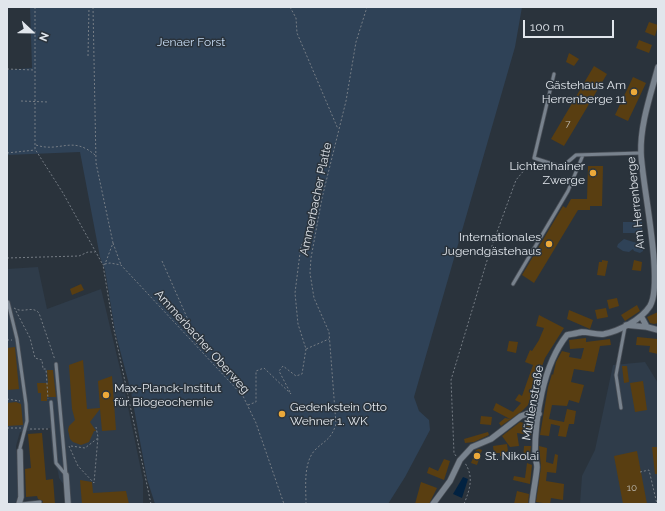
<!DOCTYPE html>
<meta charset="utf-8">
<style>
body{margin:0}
#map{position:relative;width:665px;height:511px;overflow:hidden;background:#2a333c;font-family:Raleway,sans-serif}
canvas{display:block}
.frame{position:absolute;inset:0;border:8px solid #e1e6ec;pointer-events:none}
.north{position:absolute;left:12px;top:12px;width:40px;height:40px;-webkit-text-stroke:3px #2a333c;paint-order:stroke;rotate:112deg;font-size:11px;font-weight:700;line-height:16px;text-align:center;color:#e1e6ec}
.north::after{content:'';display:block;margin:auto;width:14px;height:18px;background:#e1e6ec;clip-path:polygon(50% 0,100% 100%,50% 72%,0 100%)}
.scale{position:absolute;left:523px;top:20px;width:91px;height:18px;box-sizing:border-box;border:2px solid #e1e6ec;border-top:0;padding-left:5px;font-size:12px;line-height:14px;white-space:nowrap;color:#e1e6ec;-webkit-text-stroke:3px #2a333c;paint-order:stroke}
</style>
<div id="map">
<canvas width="665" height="511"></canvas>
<div class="frame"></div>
<div class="north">N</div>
<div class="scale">100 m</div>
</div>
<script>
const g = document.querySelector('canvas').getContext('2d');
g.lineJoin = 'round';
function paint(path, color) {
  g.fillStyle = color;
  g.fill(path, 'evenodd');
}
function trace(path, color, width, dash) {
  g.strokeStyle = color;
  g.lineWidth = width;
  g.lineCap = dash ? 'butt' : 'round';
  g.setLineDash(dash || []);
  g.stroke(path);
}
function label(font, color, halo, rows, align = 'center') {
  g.font = font + ' Raleway,sans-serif';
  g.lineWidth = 3;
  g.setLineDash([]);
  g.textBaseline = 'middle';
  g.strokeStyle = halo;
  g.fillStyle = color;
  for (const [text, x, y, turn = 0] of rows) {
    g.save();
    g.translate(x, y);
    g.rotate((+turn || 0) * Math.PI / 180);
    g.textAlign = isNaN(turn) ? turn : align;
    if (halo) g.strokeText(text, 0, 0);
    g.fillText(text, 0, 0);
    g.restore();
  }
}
paint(new Path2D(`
 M38,267L47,309L101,289L121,373L143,480V504H66L64,485L59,478L58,471L53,461L50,428L20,432L16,446L19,494L15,504H7V269Z
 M645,362L658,383V504H580L582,476L595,450L613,365Z`), '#2f3c4a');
paint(new Path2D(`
 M30,7H522L515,47L414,397L419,411L429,420L430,430L405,477L388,504H155L147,479L131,392L115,331L105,270L100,257L80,152L7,155V70L32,68Z
 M623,222H642V233H623Z
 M624,239L643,245V251L640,253L634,251L633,249L629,252L623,251L617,247L618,244Z`), '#2f4257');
paint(new Path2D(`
 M463,477L468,479L462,498L453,494Z`), '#022241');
paint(new Path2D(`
 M649,22L658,25L655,36L645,32Z
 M639,40L652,45L649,53L636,48Z
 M569,53L579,59L574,66L566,62Z
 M594,66L607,74L564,146L551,139Z
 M633,77L646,83L628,121L615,115Z
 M588,166H603L602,206H590V210H578L534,283L522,275L563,206L566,208L571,199H587Z
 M602,260L608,261L605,276L597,275L599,262H602Z
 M634,260L642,262L641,271L632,270Z
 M81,284L84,290L72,295L70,289Z
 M617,298L619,306L609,309L607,300Z
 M637,305L640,311L625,321L621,315Z
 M606,308L608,317L597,319L595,310Z
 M569,310L593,320L590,329L567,319Z
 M658,312V323L654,324L650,323L647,317Z
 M539,315L564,328L545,358L528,405L522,411L501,426L499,423L505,418L510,419L493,410L496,403L513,412L521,403L515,400L519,394L522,396L533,365L525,362L530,350L532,351L539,340L544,328L536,326Z
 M637,337L658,339V354L649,352L650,346L636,345Z
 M586,338V342L610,339L611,345L600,346L594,372L574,369L571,382L584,385L579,403L569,400L567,406L552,405L549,419L564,422L567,409L576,411L574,424H569L566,437L558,436L560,426L551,424L549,436L540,435L548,387L552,374L553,375L556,362L562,351L570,353L569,357L581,359L584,348L570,349L569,340Z
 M509,341L518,342L516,353L507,351Z
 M15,347L19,389L7,390V348Z
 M83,360L87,409L100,408L98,381L112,376L116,430L102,431L100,409L90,422L96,431H94L89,442L81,445L73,442L70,439L68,430L69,426L75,420L72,409L69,365Z
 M622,366H627L629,382L624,383Z
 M47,370H53L56,397H47V401H41V393H38L37,383H48Z
 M643,381L647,410L635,412L630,383Z
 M16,402L21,404L23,425L7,426V403Z
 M481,416L492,417L491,425L480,424Z
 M520,422L532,425L531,435L517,433L519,446L510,447L502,436Z
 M488,432L489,435L474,442L465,443L464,439Z
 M42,433L46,480L53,479L55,504H42L43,501L38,499L37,496L26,497L25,469L31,468L28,434Z
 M507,444L508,451L506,452V456H500V453H494L493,446Z
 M524,446H531L529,461L523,460Z
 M539,446L547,448L546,462L553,464L555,454L558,455L556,473L547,472L546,481L564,484L563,500L551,498L550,504L536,502L541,467Z
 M652,447H658V474H655Z
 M479,449L482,450L477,465L471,463L476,450Z
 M637,451L647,504H623L614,456Z
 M444,459L450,461L444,480L427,473L429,467L438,471Z
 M527,463L532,465L530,484L513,480L514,476L525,478Z
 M80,480L92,482L93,493L126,491L129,504H82Z
 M421,482L437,488L429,504H415Z
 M517,491L529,494L528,504H514Z`), '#593e11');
const lane = new Path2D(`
 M554,74L534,158L562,167L576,155L641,153
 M513,284L568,191L583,155
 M8,302L17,339L26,404L27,421L20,448
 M56,364L66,475
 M51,402L56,463L66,475
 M621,408L616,375L625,327
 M21,504L40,502`);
const street = new Path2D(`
 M641,316L647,327
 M626,325L647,327L658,330
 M66,475L68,504
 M19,504L21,497L20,451
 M433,504L450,481L460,460L472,447L491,439L521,416L529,413L539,414
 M532,504C533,492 536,479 537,467C537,463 535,459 535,455C535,417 543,365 567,335C572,334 578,333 582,332C589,332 597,335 604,334C619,331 641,320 650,306C664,282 642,184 641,153C640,124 651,94 658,67`);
trace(lane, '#494f57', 4.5);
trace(street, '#494f57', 7);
trace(new Path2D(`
 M35,7V149L63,193L103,265
 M93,7L96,163L113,243L105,264L110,263L121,265L243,396L256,423L284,504
 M290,7L296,18L297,33L338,129
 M88,56L89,7
 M7,69L34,70
 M21,101L48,102
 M36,145C60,153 72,135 95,155
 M7,153L35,150
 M313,238L301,245L295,293L298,324L306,349L329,339
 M113,243L121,265
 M7,258L79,256L88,252H95
 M162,261L193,331L197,345
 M105,264L103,265L113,325L151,504
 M14,308C23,314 32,305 39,313L55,360
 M16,311L30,338L35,358L42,360L43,369H46L48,399
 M7,340H12
 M7,399L20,401
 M248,405L256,402V371L264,368L291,394L279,371L283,366L296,376L302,374L306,349
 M7,428H21
 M30,429H49
 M69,446L78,466L94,483L98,437L96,427
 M71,446L85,448L98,438
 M456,456L454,453L451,380L489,254L516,180L531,162
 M640,472L649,470L657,504
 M306,504C306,487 303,463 315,450C325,440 331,440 336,424L329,332L314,298L310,273L311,258L322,198L346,101L356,42L367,7
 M464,504C470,489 474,477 465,463`), '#767d85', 1, [2, 2]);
trace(lane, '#78828d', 3);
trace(street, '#78828d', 5.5);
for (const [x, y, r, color] of [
 [634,92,4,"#eca93a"],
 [593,173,4,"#eca93a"],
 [549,244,4,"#eca93a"],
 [106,395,4,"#eca93a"],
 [282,414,4,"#eca93a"],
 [477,456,4,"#eca93a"]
]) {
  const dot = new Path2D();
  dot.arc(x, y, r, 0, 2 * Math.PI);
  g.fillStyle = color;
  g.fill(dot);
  trace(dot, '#2a333c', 1.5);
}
label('10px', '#bfbcb5', null, [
 ["7",568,124],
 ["10",632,488]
]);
label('12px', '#c7dcf4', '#2a333c', [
 ["Jenaer Forst",191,42]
]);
label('12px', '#e1e6ec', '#2a333c', [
 ["Gästehaus Am",626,85],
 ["Herrenberge 11",626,99],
 ["Lichtenhainer",585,166],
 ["Zwerge",585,180],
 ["Internationales",541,237],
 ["Jugendgästehaus",541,251],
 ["Max-Planck-Institut",114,388,"left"],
 ["für Biogeochemie",114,402,"left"],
 ["Gedenkstein Otto",290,407,"left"],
 ["Wehner 1. WK",290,421,"left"],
 ["St. Nikolai",485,456,"left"]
], 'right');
label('12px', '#e1e6ec', '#2a333c', [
 ["Ammerbacher Platte",316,199,-78],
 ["Am Herrenberge",636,203,-96],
 ["Ammerbacher Oberweg",202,342,48],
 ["Mühlenstraße",533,403,-80]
]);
</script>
